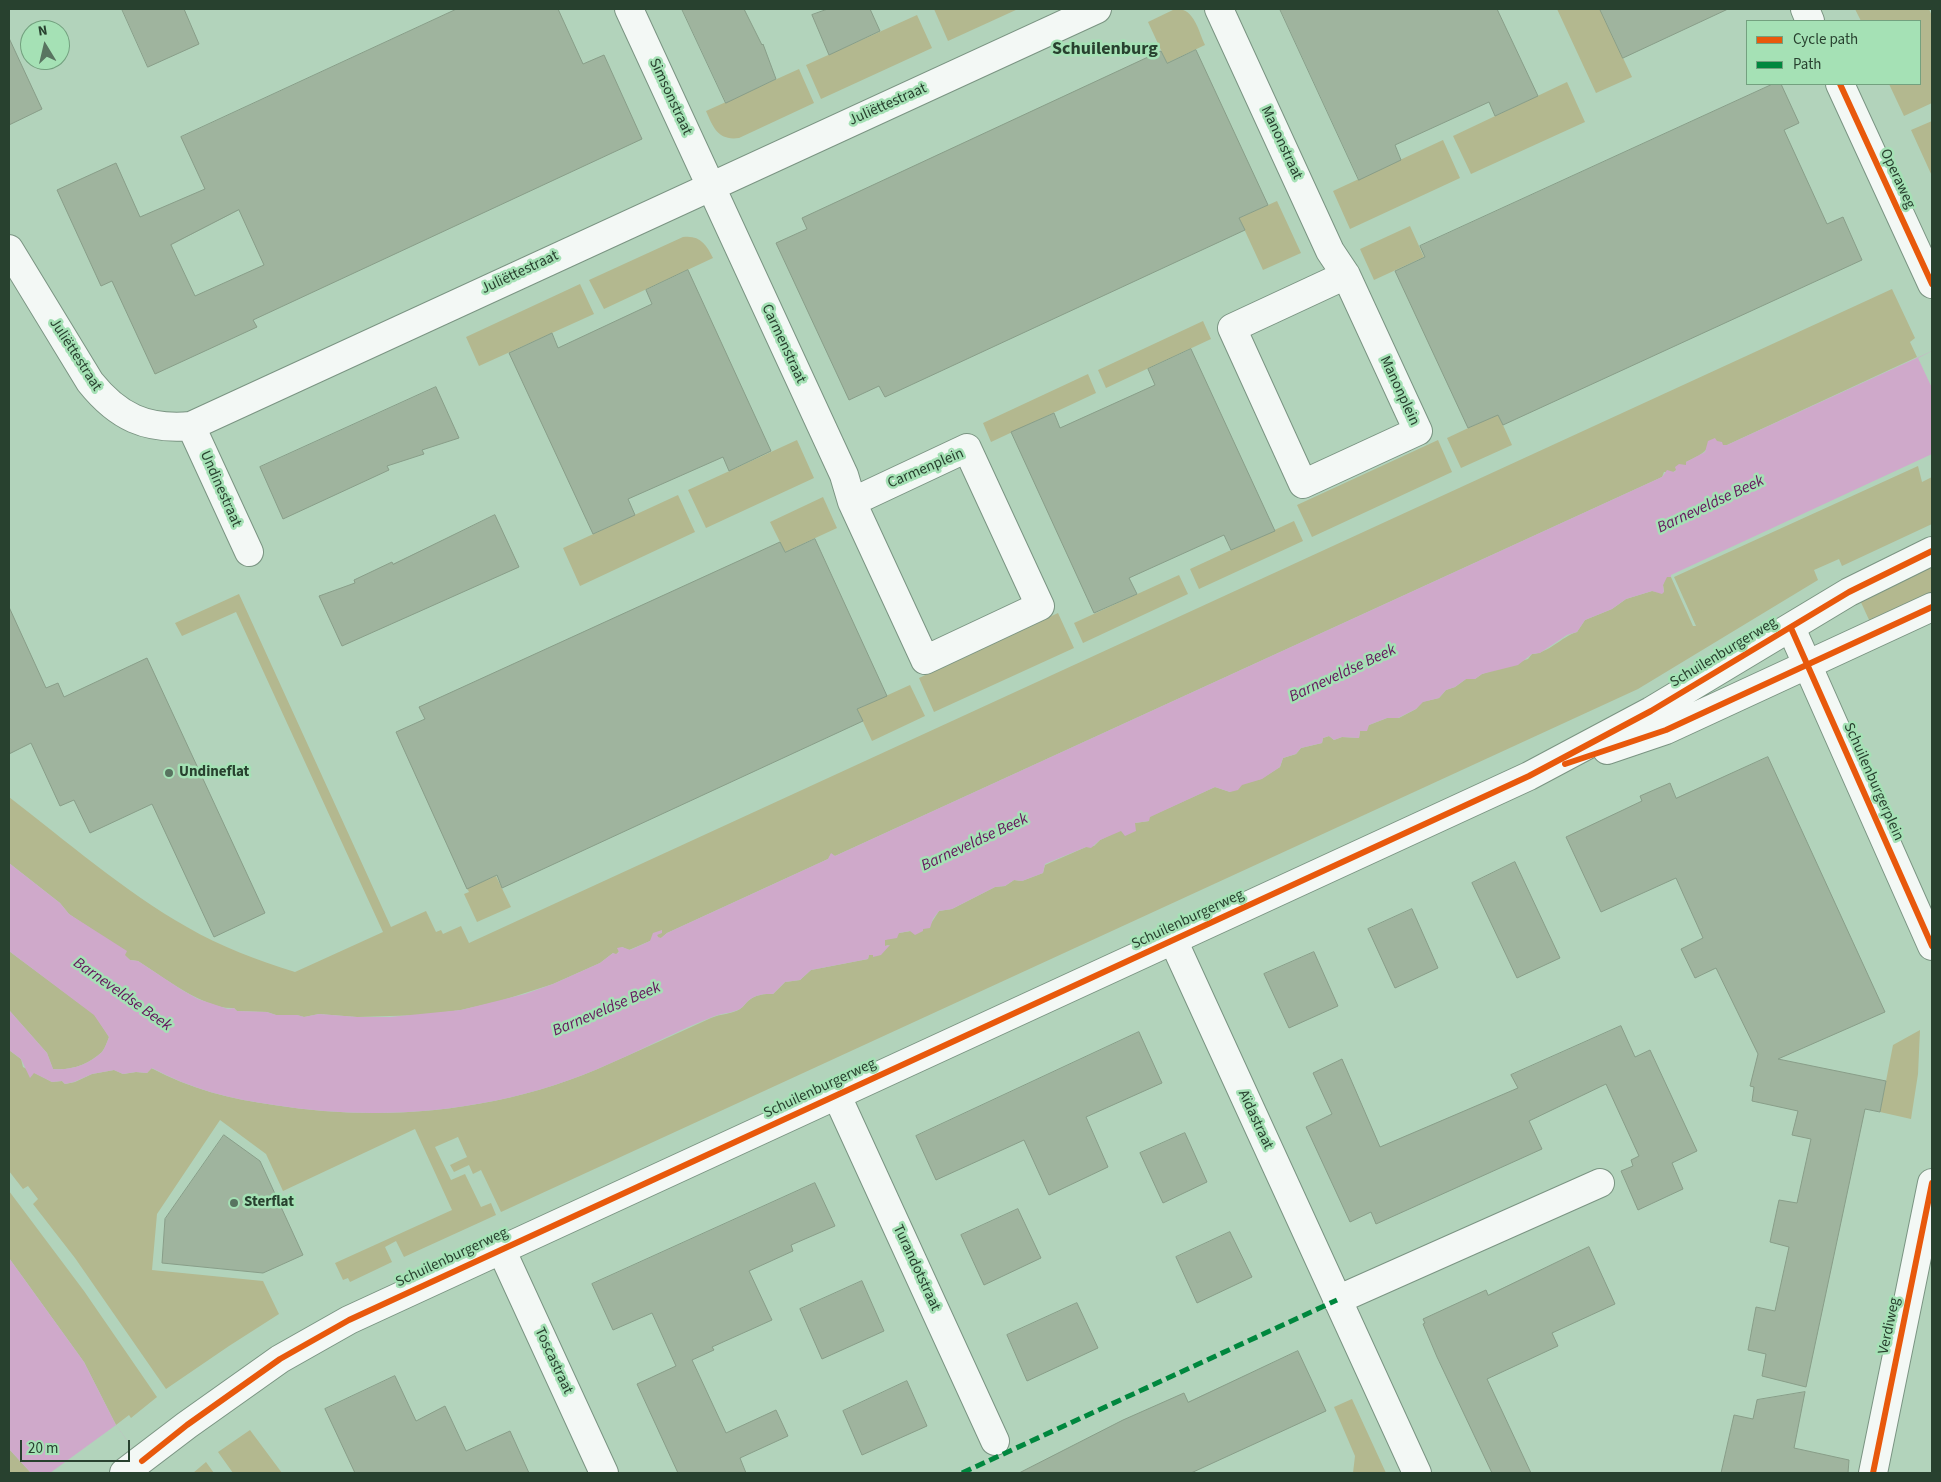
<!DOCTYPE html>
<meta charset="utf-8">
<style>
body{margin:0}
#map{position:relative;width:1941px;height:1482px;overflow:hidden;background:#b2d3bb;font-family:"Source Sans 3",sans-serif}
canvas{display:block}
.frame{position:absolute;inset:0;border:10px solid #28412f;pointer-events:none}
.legend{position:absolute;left:1746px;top:20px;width:175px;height:65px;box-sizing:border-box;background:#a5e1b5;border:1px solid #73a17f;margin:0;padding:6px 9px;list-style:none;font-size:15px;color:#28412f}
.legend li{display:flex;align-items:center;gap:10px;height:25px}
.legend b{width:25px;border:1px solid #73a17f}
.north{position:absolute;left:20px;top:20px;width:50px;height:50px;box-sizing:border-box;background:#a5e1b5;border:1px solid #73a17f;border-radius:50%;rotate:351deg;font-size:14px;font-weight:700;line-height:20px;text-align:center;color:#28412f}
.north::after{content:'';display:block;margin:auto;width:18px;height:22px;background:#587460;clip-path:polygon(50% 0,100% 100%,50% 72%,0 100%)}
.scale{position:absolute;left:20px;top:1440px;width:110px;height:22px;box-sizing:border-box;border:2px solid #28412f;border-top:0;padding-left:6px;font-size:15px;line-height:18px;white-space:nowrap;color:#28412f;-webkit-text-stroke:4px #a5e1b5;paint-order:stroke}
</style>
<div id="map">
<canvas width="1941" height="1482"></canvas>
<div class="frame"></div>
<ul class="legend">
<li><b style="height:6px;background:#e8590c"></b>Cycle path</li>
<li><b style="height:6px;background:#00873e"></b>Path</li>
</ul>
<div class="north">N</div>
<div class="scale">20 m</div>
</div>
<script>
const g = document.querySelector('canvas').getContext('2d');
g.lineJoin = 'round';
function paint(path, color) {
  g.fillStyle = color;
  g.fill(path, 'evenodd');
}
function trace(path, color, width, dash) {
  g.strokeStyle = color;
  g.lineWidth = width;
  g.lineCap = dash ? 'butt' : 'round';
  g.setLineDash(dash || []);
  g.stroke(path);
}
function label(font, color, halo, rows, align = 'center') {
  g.font = font + ' "Source Sans 3",sans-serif';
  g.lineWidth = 5;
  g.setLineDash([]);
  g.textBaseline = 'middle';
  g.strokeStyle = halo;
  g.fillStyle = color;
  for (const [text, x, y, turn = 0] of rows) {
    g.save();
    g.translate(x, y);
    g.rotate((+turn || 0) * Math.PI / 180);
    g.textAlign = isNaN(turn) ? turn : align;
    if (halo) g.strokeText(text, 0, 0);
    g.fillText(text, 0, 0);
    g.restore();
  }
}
paint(new Path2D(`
 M934,9H1018L948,41Z
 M1175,9C1194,7 1198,30 1205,45L1167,63L1148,22Z
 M1557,9H1600L1632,77L1596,93Z
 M1855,9H1929L1932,16V103L1904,116L1889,84H1920V21H1861Z
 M917,15L932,48L821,99L806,65Z
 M799,69L814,103L739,138C718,141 713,127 706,111Z
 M1567,82L1585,122L1471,174L1453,136Z
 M1932,121V176L1911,130Z
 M1443,140L1460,178L1350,229L1333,191Z
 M1277,201L1301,253L1263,270L1239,218Z
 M1410,226L1424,257L1374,280L1360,249Z
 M683,237C700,235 706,244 713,258L604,309L589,280Z
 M580,284L594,314L479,366L466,337Z
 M1892,289L1915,338L1910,342L1917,357L1727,445L1708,447C1704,454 1694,458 1686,462V465L1673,472H1664L1662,477L835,856L831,854L828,859L667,933L661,938H658L657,935L662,930L650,941L629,950L622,947L616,955L613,953L600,963L553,984L500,1001L461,1010L423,1015L357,1017L319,1014L304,1017L297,1015H276L267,1012L237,1011L234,1008C205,1010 162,976 138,961L130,960L95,932L69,914L60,903L9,863V797C65,840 125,892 187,927C221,947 257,960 295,972L383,932L236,612L182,636L175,623L239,594L391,927L426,911L436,932L441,930L443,934L461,926L469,943Z
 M1203,321L1211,339L1106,388L1098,370Z
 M1088,374L1096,393L991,442L983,423Z
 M1498,414L1512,445L1461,468L1447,438Z
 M797,440L814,478L706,528L688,490Z
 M1438,440L1452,472L1312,537L1297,505Z
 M1918,466L1922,482L1932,477V524L1842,566L1839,559L1814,570L1818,580L1638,689L501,1212L481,1170L473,1174L469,1165L454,1172L450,1165L467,1157L458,1137L435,1147L451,1180L465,1174L481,1207L491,1203L496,1215L404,1257L396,1241L385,1247L392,1262L350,1282L348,1278L343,1280L335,1263L452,1210L415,1129L283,1191L266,1154L220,1120L157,1214L152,1270L263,1281L279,1314L229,1346L166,1389L75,1258L33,1204L38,1199L28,1186L23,1189L9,1171V1050L21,1059L23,1067L52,1082L62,1081L65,1084L75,1082L92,1074L114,1070L123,1074L136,1072L147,1073L151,1068C190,1089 231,1099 274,1105C387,1123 506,1111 611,1063C645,1048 678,1033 711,1018C720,1014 732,1014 740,1009C743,1007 746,1003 748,1001C756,994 764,994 773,994L785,982L800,980L811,970L868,959L869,955L886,948L889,945L885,946V940L899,933L923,929L930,925L939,911L952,909L995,887L1005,886L1014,880L1022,881L1043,873L1045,865L1086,847L1094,846L1100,840L1135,823L1149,821V817L1215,787L1230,792L1242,784L1261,779L1280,767L1283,758L1296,754L1301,748L1322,743L1323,738L1329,736L1334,740L1342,737L1359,738L1360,731L1369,725L1387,718H1399L1416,709L1422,702L1439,698L1446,690L1455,687L1466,679H1475L1482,674L1528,659L1532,654C1549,653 1561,637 1577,632L1585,620L1612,609L1626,599L1652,591L1664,592L1663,585L1666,577H1671L1693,626H1696L1674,577Z
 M678,495L695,532L580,586L563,548Z
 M823,497L837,528L785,552L770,522Z
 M1294,521L1303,541L1199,589L1190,569Z
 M1932,564V594L1870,622L1859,598Z
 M1179,575L1188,594L1083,643L1074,623Z
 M1058,613L1074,648L934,712L919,678Z
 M910,685L925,716L872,741L857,709Z
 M496,876L511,907L477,922L464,894L469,892L467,888Z
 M9,951L95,1015L109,1037C107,1042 105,1048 102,1052C89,1064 71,1071 53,1069L47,1053L9,1010Z
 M1920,1030L1918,1074L1911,1119L1880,1112L1893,1045Z
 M9,1191L84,1291L157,1397L131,1418L129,1415L116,1425L84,1362L9,1258Z
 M1352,1399L1386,1473H1353L1355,1456L1334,1407Z
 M250,1430L282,1473H233L218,1452Z
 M9,1449L31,1473H9Z
 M206,1462L214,1473H193Z`), '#b3b88f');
paint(new Path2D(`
 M1932,351V454L1671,575V577H1667L1663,585L1664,592L1662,594L1652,591L1626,599L1612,609L1585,620L1577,632L1567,635L1540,653L1532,654L1518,665L1482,674L1475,679H1466L1455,687L1446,690L1439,698L1423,702L1416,709L1398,718H1387L1369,725L1367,731H1360L1359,738L1342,737L1334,740L1329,736L1323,738L1322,743L1301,748L1296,754L1283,758L1280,767L1262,779L1242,785L1238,790L1230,792L1215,787L1150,817L1149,821L1135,823L1136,831L1125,836L1121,831L1100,840L1091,848L1086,847L1045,864L1043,873L1022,881L1014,880L1005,886L995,887L952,909L939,911L933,919L930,928L923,929V931L915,935L910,931L899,933L897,938L885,940V946L890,945L881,955L873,957V955H869L868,959L811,970L800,980L785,982L773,994C764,994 756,994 748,1001C746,1003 743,1007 740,1009C733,1013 723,1013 715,1016C680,1029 646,1048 611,1063C506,1111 387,1123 274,1105C231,1099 190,1089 152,1068L147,1073L136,1072L123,1074L114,1070L92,1074L74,1082L65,1084L62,1081L52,1082L34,1073L30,1078L21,1059L9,1050V1010L47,1053L53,1069C71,1071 89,1064 102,1052C105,1048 107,1042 109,1037L94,1015L9,951V863L60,903L69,914L127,951L125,955L130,960L138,961L182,990L198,999L228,1009L234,1008L237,1011L267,1012L276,1015H297L304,1017L319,1014L357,1017H390L461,1010L525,994L553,984L600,963L613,953L616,954L619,952L617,948L622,947L630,950L650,941L653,933L662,930V933L657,935L658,937L661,938L667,933L828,859L831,853L835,856L1662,477L1667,470L1674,472L1676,470L1675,467L1679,464L1686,465V462L1705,452L1708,441L1715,438L1717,441L1722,442L1723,445H1727Z
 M9,1258L84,1362L116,1425L150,1473H31L9,1449Z`), '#cfa9ca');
paint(new Path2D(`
 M1932,351V388L1918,358Z
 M116,1425L150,1473H50Z`), '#b2d3bb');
const building = new Path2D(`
 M122,9H184L199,44L148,67Z
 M457,9H558L583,64L604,55L642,139L253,320L257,327L155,374L112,281L101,286L57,190L116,163L140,217L205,189L181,137ZM239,210L264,265L195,296L171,245Z
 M682,9H744L762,45L763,44L776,79L726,103Z
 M828,9H870L880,31L829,55L812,15Z
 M1280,9H1497L1538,96L1495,116L1489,102L1395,145L1401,160L1359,180Z
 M1600,9H1728L1623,58Z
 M9,38L42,109L9,125Z
 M1196,50L1268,205L1239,218L1245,230L885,397L879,386L849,400L776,243L807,229L802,218L1161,51L1167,63Z
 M1773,84H1781L1799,123L1784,130L1827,224L1843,217L1862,260L1503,425L1498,415L1468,428L1395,271L1425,257L1420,246Z
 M688,270L771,451L729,471L723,457L628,499L635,515L593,534L509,353L552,333L558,348L652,304L646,290Z
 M1191,349L1275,531L1231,550L1224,535L1129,578L1137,594L1094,613L1011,432L1054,413L1060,428L1155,385L1148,369Z
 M436,387L459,438L422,450L424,454L387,466L389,470L283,519L260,467Z
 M495,515L519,567L342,646L319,596L355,583L354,580L392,562L393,564Z
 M815,539L887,696L857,709L863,721L502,888L497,875L467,889L396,732L425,719L419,707L780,542L785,552Z
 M9,607L46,688L58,683L64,697L147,658L265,913L214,937L152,804L90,833L74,800L60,806L31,743L9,754Z
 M1768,757L1885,1012L1778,1059L1886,1081L1880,1112L1865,1109L1806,1387L1762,1376L1766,1354L1748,1350L1756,1307L1775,1311L1789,1247L1770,1242L1779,1200L1797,1203L1811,1139L1792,1135L1798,1111L1752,1101L1754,1087L1750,1086L1758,1054L1716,968L1695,978L1681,949L1703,938L1676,878L1601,912L1566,837L1642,801L1640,796L1670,783L1676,798Z
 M1515,862L1560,958L1517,978L1472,883Z
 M1412,909L1438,968L1395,988L1368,929Z
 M1314,952L1338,1006L1289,1028L1264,974Z
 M1621,1026L1635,1057L1650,1050L1697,1151L1672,1163L1683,1189L1638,1210L1621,1171L1633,1166L1631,1160L1639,1156L1606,1084L1529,1121L1542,1149L1376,1224L1371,1212L1350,1222L1306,1127L1332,1114L1313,1073L1342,1059L1380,1147L1518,1088L1511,1075Z
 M1139,1032L1162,1083L1086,1117L1108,1167L1049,1195L1024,1140L936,1180L916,1136Z
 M1185,1133L1207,1182L1163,1203L1140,1153Z
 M224,1135L260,1161L303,1255L263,1273L162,1263L165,1219Z
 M815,1183L835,1226L791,1245L793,1251L749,1271L772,1320L712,1347L714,1350L692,1360L726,1433L776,1410L788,1436L740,1458L746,1473H678L637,1384L676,1366L652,1313L613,1330L592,1284Z
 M1018,1209L1041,1258L984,1285L961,1235Z
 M1230,1232L1252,1277L1197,1303L1176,1257Z
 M1589,1247L1615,1304L1552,1333L1558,1346L1487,1379L1531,1473H1492L1437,1357L1423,1324L1425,1323L1423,1319L1486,1290L1488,1295Z
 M862,1281L884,1331L822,1359L800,1309Z
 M1077,1303L1098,1348L1027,1381L1007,1335Z
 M1298,1351L1326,1411L1191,1473H1019L1123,1420L1184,1393L1188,1402Z
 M395,1376L416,1421L445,1406L466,1451L510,1431L529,1473H355L325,1409Z
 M907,1381L927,1426L862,1455L843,1411Z
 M1805,1392L1794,1448L1849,1460L1848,1473H1721L1734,1415L1753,1419L1757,1400Z`);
paint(building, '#9fb49e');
trace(building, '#889d88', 1);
const minor = new Path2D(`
 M629,9L844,475L852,502
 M1219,9L1330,251L1346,275
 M9,249L90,382C118,417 146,430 191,426L1097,9
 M1346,275L1418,431L1303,484L1232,328Z
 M191,426L249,552
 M967,448L1040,606L925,660L852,502Z
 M1791,628L1932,946
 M1173,940L1417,1473
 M837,1096L995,1441
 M501,1249L604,1473
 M1337,1300L1600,1183
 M1873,1473L1932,1183`);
const tertiary = new Path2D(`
 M1805,9L1810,21
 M1840,84L1932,284
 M1607,750L1666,730L1932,607
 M124,1473L187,1425L280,1359L349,1320L1529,776L1651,711L1849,592L1932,551`);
trace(minor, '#7a9482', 30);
trace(tertiary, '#7a9482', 30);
trace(minor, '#f3f8f5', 28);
trace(tertiary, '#f3f8f5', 28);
trace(new Path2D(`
 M962,1473L1337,1300`), '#00873e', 5, [10, 5]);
trace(new Path2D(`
 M1840,84L1932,284
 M1791,628L1932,946
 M1565,764L1666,730L1932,607
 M142,1461L187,1425L280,1359L349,1320L1529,776L1651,711L1849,592L1932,551
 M1873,1473L1932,1183`), '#e8590c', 6);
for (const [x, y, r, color] of [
 [169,773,5,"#587460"],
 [234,1203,5,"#587460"]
]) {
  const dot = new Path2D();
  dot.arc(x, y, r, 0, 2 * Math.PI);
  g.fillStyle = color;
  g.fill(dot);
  trace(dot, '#a5e1b5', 2);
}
label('15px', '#28412f', '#a5e1b5', [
 ["Simsonstraat",670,97,65],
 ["Juliëttestraat",888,105,-24],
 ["Manonstraat",1281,143,65],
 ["Operaweg",1897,179,65],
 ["Juliëttestraat",520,273,-25],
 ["Carmenstraat",783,344,65],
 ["Juliëttestraat",75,355,57],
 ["Manonplein",1399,391,65],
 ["Carmenplein",926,469,-23],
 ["Undinestraat",220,489,66],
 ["Schuilenburgerweg",1724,653,-31],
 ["Schuilenburgerplein",1873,782,66],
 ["Schuilenburgerweg",1188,920,-25],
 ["Schuilenburgerweg",820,1089,-25],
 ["Aïdastraat",1255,1120,65],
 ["Schuilenburgerweg",452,1258,-25],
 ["Turandotstraat",916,1268,65],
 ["Verdiweg",1890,1326,-78],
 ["Toscastraat",553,1361,65]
]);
label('bold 15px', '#28412f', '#a5e1b5', [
 ["Undineflat",179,773],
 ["Sterflat",244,1203]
], 'left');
label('italic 16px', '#64145c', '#a5e1b5', [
 ["Barneveldse Beek",1711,505,-25],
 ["Barneveldse Beek",1343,674,-25],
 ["Barneveldse Beek",975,843,-25],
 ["Barneveldse Beek",122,995,35],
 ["Barneveldse Beek",607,1010,-23]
]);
label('bold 18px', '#28412f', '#a5e1b5', [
 ["Schuilenburg",1105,50]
]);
</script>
